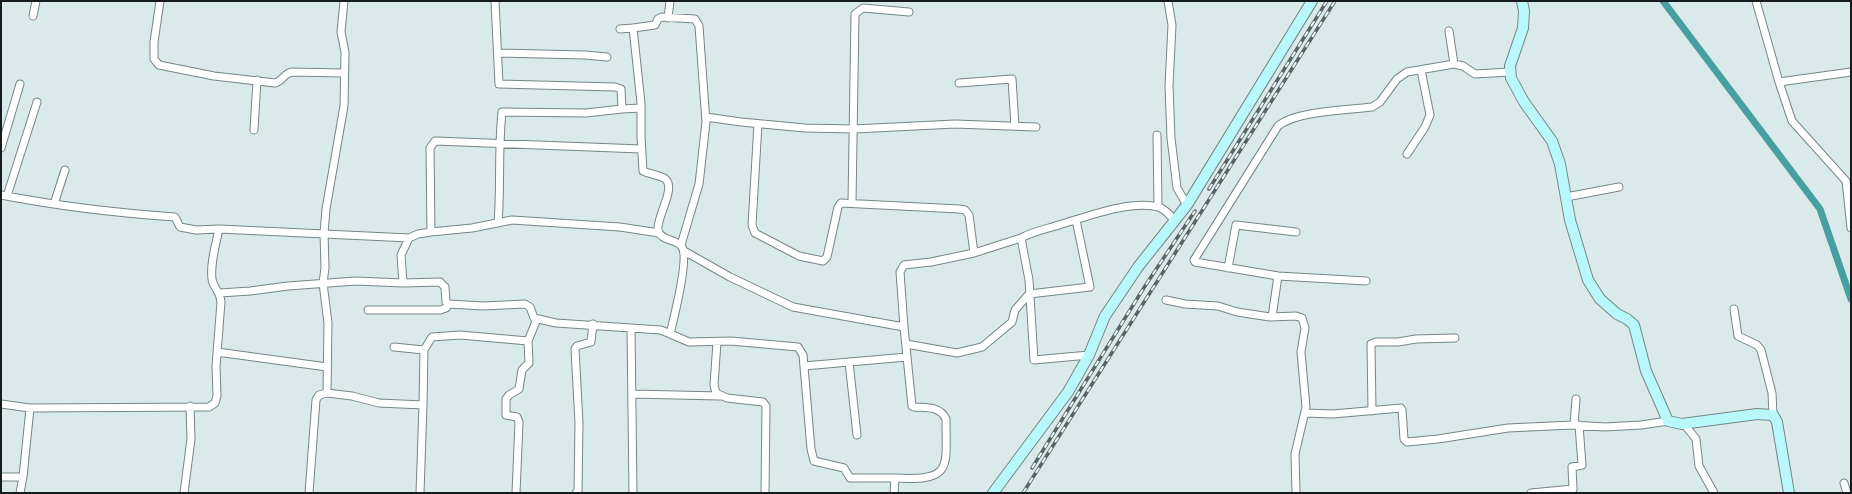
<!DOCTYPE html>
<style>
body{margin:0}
#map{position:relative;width:1852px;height:494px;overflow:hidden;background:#daeaeb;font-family:"Space Grotesk",sans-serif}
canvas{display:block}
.frame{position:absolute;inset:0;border:2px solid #161c1d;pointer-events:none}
</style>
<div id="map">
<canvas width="1852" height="494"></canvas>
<div class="frame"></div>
</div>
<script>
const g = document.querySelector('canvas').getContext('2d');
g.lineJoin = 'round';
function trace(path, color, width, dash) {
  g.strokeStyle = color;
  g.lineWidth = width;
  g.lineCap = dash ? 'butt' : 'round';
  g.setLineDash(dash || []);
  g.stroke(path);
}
trace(new Path2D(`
 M1663,1L1820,209L1851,299`), '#479fa2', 7);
const street = new Path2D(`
 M160,1L154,42V59L159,65L214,76L275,83C283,81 284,73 292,72L344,73
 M344,1L341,32L345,52L344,106L326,209L324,233L325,268L323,283L328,323L327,393L352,396L379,403L423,405L420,493
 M495,1L499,84L615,87L621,89L622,109
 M1168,1L1172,25L1169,86L1171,138L1177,188L1187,205
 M1756,1L1779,82L1792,121L1846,181L1851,228
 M33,16L36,1
 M668,18L670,1
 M633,28L655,25L658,19L662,17L695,19L699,26L706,122L699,184L681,245
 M620,29L633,28L641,103V137L643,171C650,174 658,175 664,178C678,186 656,217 658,230C660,241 677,239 682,247C689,258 674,318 670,334
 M1449,31L1454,64
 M498,53L585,55L607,57
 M1779,82L1851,72
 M959,83L1012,79L1015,126
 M706,117L741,122L805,128L854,129L955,124L1036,127
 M758,124L752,225L755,233L799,256L823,261L827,257L838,207L841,203L959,209L965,210L969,215L974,253
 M254,130L257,80
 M1157,135L1158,207
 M1,148L20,84
 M1407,154L1425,127L1430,115L1421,70
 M1,195C58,206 117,213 175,217L180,227L196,230L219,229C216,244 210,263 212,279C213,288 220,290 221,302L216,366L217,396L215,403L209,407L30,408L1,404
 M7,196L37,102
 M1566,197L1619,187
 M852,203L855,14L863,8L909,12
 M54,204L65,170
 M498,223C501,186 498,149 502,112L586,113L622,109L641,108
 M219,229L409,238
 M431,232L430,148L435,141L641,149
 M1021,238C1034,231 1047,229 1062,224C1089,216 1130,200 1159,207C1166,210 1170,215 1175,221
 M684,251L730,277L793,307L904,327L912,406L914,407C927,408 940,406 946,419C946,469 953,481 895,478
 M1228,268L1236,225L1296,232
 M1278,276L1366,281
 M403,283L401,255L409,238L418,234L431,232L472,228L512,220L620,227L659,233
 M220,293L250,291L288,286L356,281L403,283L440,282L445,287L446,302L449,304L483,306L525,304L530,307L534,318L556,323L661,330L689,342L731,341L798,347L803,355L811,449L814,461L844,468L850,478H895L894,493
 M1166,300L1185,304L1218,306L1237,312L1270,317L1296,316L1302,318L1305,328L1301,352L1306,407L1295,454L1296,493
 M1734,309L1738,336L1757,345L1761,350L1772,393L1773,415
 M368,310H440L446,308L449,304
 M1272,317L1278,276L1195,262L1194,260L1278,126C1296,111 1347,110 1372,107L1380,102L1397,79L1407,72L1454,64L1463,66L1475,74L1510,72
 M904,327L900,272L904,265L931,262L974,253L1021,238L1029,280L1034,360L1089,355
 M631,329L633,493
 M717,342L714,385L716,393L727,398L763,402L766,406L765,493
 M906,344L957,353L982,347L1012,322L1015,310L1029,294L1090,287L1076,220
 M394,347L424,350
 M217,352L327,367
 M849,362L857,435
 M804,366L907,357
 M632,394L720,396
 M423,405L424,350L432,337L460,335L528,341
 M1372,411L1371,344L1376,342H1398L1416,339L1455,338
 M1305,413L1333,414L1401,408L1402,410L1404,439L1407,442L1438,439L1508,428L1572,425L1605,427L1641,425L1668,421
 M1684,424L1696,439L1699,466L1714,493
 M1574,425L1576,399
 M1,477H23L30,408
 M1844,483L1847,493
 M20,493L23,477
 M184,493L191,439L190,406
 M309,493L316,400L319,395L327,393
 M516,493L519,422L517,417L506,415V399L509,395L519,389L522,370L529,363L528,341L537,319
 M576,493L578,491L579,423L575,349L577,346L591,342L593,324
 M1531,493L1573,489L1572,467L1582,465L1579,425`);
const secondary = new Path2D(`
 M1522,1L1524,11L1523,28L1510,66L1511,78L1524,102L1552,141L1560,164L1570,220L1588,280L1600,299L1617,314L1627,319L1634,325L1646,371L1668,421L1682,424L1757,414L1773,415L1777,422L1789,493
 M993,493L1068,392L1089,355L1105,316L1138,267L1187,205L1312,1`);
trace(street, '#768686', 9);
trace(secondary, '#768686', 12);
trace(street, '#fff', 7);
trace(secondary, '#b8f8fa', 10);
const rail = new Path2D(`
 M1209,189L1327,1
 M1032,468L1145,286L1195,211
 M1023,493L1335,1`);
trace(rail, '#5b6465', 3.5);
trace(rail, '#e7f8f8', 2, [6]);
</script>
